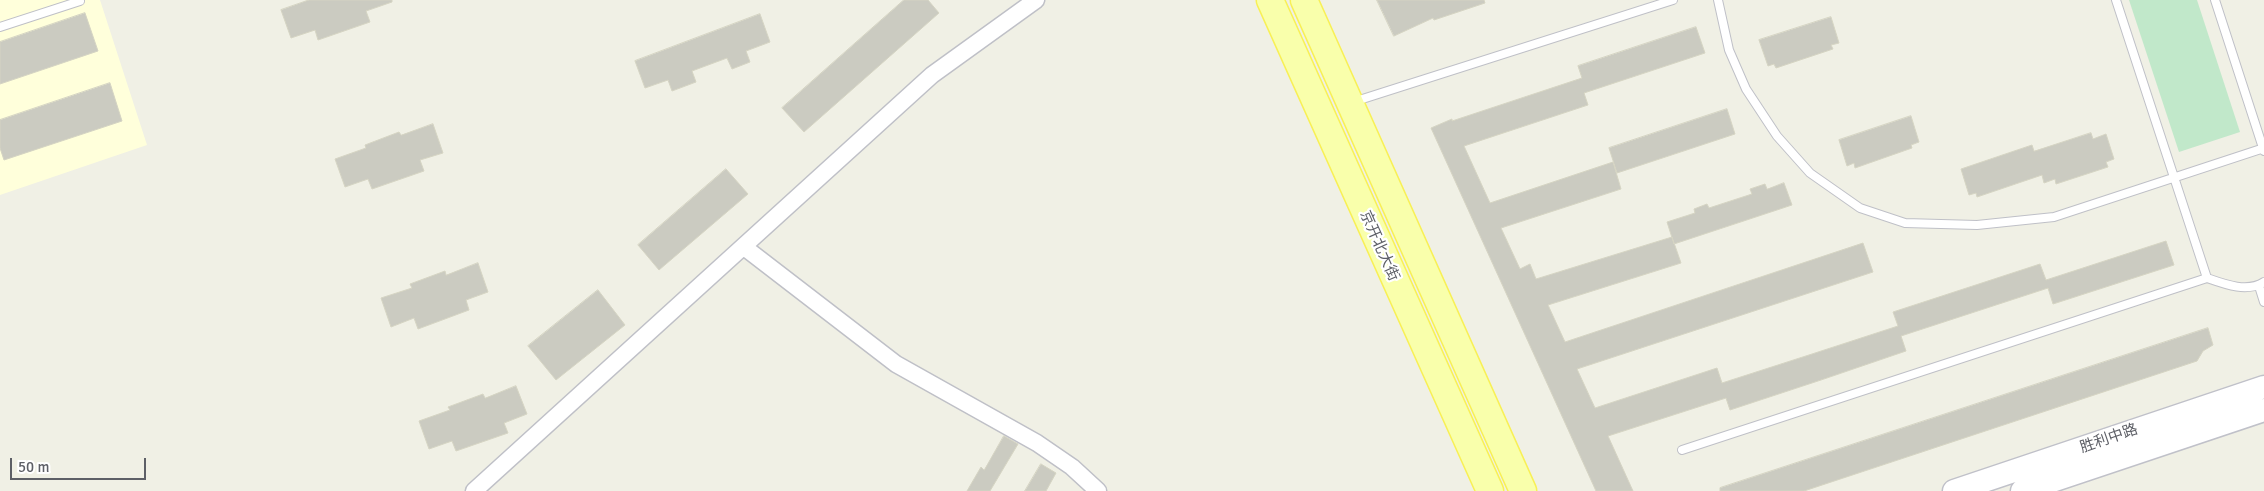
<!DOCTYPE html>
<meta charset="utf-8">
<style>
body{margin:0}
#map{position:relative;width:2264px;height:491px;overflow:hidden;background:#f0f0e5;font-family:Signika,sans-serif}
canvas{display:block}
.scale{position:absolute;left:10px;top:458px;width:136px;height:22px;box-sizing:border-box;border:2px solid #5d5f66;border-top:0;padding-left:6px;font-size:15px;line-height:18px;white-space:nowrap;color:#5d5f66;-webkit-text-stroke:4px #fff;paint-order:stroke}
</style>
<div id="map">
<canvas width="2264" height="491"></canvas>
<div class="scale">50 m</div>
</div>
<script>
const g = document.querySelector('canvas').getContext('2d');
g.lineJoin = 'round';
function paint(path, color) {
  g.fillStyle = color;
  g.fill(path, 'evenodd');
}
function trace(path, color, width, dash) {
  g.strokeStyle = color;
  g.lineWidth = width;
  g.lineCap = dash ? 'butt' : 'round';
  g.setLineDash(dash || []);
  g.stroke(path);
}
function label(font, color, halo, rows, align = 'center') {
  g.font = font + ' Signika,"Noto Sans SC",sans-serif';
  g.lineWidth = 4.5;
  g.setLineDash([]);
  g.textBaseline = 'middle';
  g.strokeStyle = halo;
  g.fillStyle = color;
  for (const [text, x, y, turn = 0] of rows) {
    g.save();
    g.translate(x, y);
    g.rotate((+turn || 0) * Math.PI / 180);
    g.textAlign = isNaN(turn) ? turn : align;
    if (halo) g.strokeText(text, 0, 0);
    g.fillText(text, 0, 0);
    g.restore();
  }
}
paint(new Path2D(`
 M0,0H100L147,145L0,195Z`), '#ffffdb');
paint(new Path2D(`
 M2129,0H2197L2240,132L2179,152Z`), '#c1e8ca');
const building = new Path2D(`
 M309,0H392V2L366,11L370,22L318,40L315,30L291,38L281,10Z
 M904,0H928L939,13L804,132L782,108Z
 M1377,0H1484L1485,3L1434,20L1433,18L1394,36Z
 M85,13L98,51L0,84V42Z
 M760,14L770,42L746,51L750,62L732,69L727,58L692,71L696,82L672,91L668,80L645,88L635,61Z
 M1831,17L1839,43L1831,45L1833,49L1776,68L1774,64L1768,66L1759,40Z
 M1696,27L1705,53L1584,93L1588,105L1464,146L1490,203L1613,162L1621,189L1501,228L1520,269L1530,264L1536,279L1672,237L1681,263L1548,305L1565,342L1863,243L1873,272L1577,369L1595,408L1717,368L1722,383L1812,354L1898,326L1893,312L2040,264L2046,280L2166,241L2174,265L2053,304L2048,288L1901,336L1906,351L1821,380L1730,410L1726,398L1608,436L1633,491H1596L1431,128L1452,119V121L1582,78L1578,66Z
 M110,83L122,121L4,160L0,148V120Z
 M1727,109L1735,134L1617,173L1609,148Z
 M1911,116L1919,142L1911,145L1912,148L1855,168L1854,163L1847,166L1839,140Z
 M433,124L443,153L420,160L424,171L372,189L368,179L345,187L335,159L366,148L365,145L399,132L401,135Z
 M2091,133L2093,139L2106,134L2114,159L2106,162L2108,167L2056,184L2055,179L2044,183L2042,175L1977,197L1976,193L1969,195L1961,169L2032,145L2034,151Z
 M726,169L748,194L659,270L638,245Z
 M1784,183L1792,205L1674,244L1667,222L1695,213L1694,209L1707,204L1709,208L1752,194L1750,189L1765,184L1767,189Z
 M478,263L488,292L466,300L469,310L418,329L414,318L391,327L381,298L412,288L410,284L445,271L446,275Z
 M598,290L625,325L556,380L528,346Z
 M2208,328L2213,345L2203,351L2197,361L1804,491H1720V488Z
 M516,386L527,414L504,423L508,433L456,451L452,441L429,449L419,421L450,410L448,407L483,394L485,398Z
 M1004,436L1018,444L990,491H967L981,467L984,470Z
 M1041,464L1056,473L1046,491H1025Z`);
paint(building, '#cbcbc1');
trace(building, '#d5d4c3', 1);
const lane = new Path2D(`
 M1718,0L1729,50L1746,89L1777,136L1810,173L1860,208L1905,223L1977,225L2054,217L2264,148
 M2116,0L2207,278
 M2215,0L2264,151
 M0,27L80,1
 M1353,102L1673,0
 M2259,286L2264,302
 M1682,450L2207,278C2224,284 2247,293 2264,282`);
const street = new Path2D(`
 M744,247L896,364L1037,443L1072,467L1098,491
 M474,491L932,75L1036,0`);
const secondary = new Path2D(`
 M1954,491L2264,387
 M2022,491L2264,410`);
const primary = new Path2D(`
 M1270,0L1490,491
 M1304,0L1523,491`);
trace(lane, '#bfc0c7', 10);
trace(street, '#bfc0c7', 19);
trace(secondary, '#c0c1c9', 25);
trace(primary, '#f8f056', 29);
trace(lane, '#fff', 8);
trace(street, '#fff', 16);
trace(secondary, '#fff', 22);
trace(primary, '#f9ffab', 26);
label('15px', '#5d5f66', '#fff', [
 ["京开北大街",1379,246,66],
 ["胜利中路",2109,439,-19]
]);
</script>
